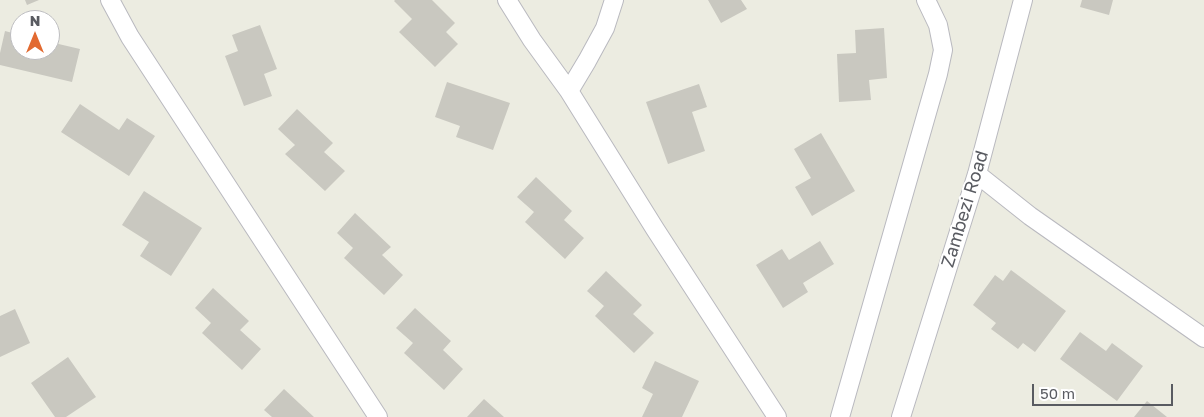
<!DOCTYPE html>
<style>
body{margin:0}
#map{position:relative;width:1204px;height:417px;overflow:hidden;background:#ecece1;font-family:"Golos Text",sans-serif}
canvas{display:block}
.north{position:absolute;left:10px;top:10px;width:50px;height:50px;box-sizing:border-box;background:#fff;border:1px solid #bdbdc0;border-radius:50%;rotate:0deg;font-size:14px;font-weight:700;line-height:20px;text-align:center;color:#595b61}
.north::after{content:'';display:block;margin:auto;width:18px;height:22px;background:#e26a31;clip-path:polygon(50% 0,100% 100%,50% 72%,0 100%)}
.scale{position:absolute;left:1032px;top:384px;width:141px;height:22px;box-sizing:border-box;border:2px solid #595b61;border-top:0;padding-left:6px;font-size:15px;line-height:18px;white-space:nowrap;color:#595b61;-webkit-text-stroke:4px #fff;paint-order:stroke}
</style>
<div id="map">
<canvas width="1204" height="417"></canvas>
<div class="north">N</div>
<div class="scale">50 m</div>
</div>
<script>
const g = document.querySelector('canvas').getContext('2d');
g.lineJoin = 'round';
function paint(path, color) {
  g.fillStyle = color;
  g.fill(path, 'evenodd');
}
function trace(path, color, width, dash) {
  g.strokeStyle = color;
  g.lineWidth = width;
  g.lineCap = dash ? 'butt' : 'round';
  g.setLineDash(dash || []);
  g.stroke(path);
}
function label(font, color, halo, rows, align = 'center') {
  g.font = font + ' "Golos Text",sans-serif';
  g.lineWidth = 4;
  g.setLineDash([]);
  g.textBaseline = 'middle';
  g.strokeStyle = halo;
  g.fillStyle = color;
  for (const [text, x, y, turn = 0] of rows) {
    g.save();
    g.translate(x, y);
    g.rotate((+turn || 0) * Math.PI / 180);
    g.textAlign = isNaN(turn) ? turn : align;
    if (halo) g.strokeText(text, 0, 0);
    g.fillText(text, 0, 0);
    g.restore();
  }
}
paint(new Path2D(`
 M25,0H39L27,5Z
 M395,0H432L455,23L446,32L458,44L435,67L399,32L412,19L394,1Z
 M708,0H741L747,9L721,23Z
 M1082,0H1113L1109,15L1080,7Z
 M260,25L277,69L264,74L272,96L244,106L225,56L238,51L232,35Z
 M884,28L887,78L869,80L871,100L839,102L837,54L856,53L855,30Z
 M5,31L20,35V50H50V42L80,49L72,82L0,65V53Z
 M447,82L510,103L493,150L456,137L460,126L435,117Z
 M699,84L707,107L692,112L705,151L668,164L646,102Z
 M80,104L119,130L127,118L155,136L129,176L61,132Z
 M297,109L333,143L324,152L345,171L325,191L285,154L295,145L278,129Z
 M821,133L855,191L812,216L795,187L811,178L794,149Z
 M536,177L572,211L564,220L584,238L565,259L525,222L534,212L517,197Z
 M144,191L202,228L171,276L140,256L149,242L122,225Z
 M355,213L391,247L382,255L403,275L384,295L344,258L353,248L337,233Z
 M820,241L834,264L803,283L808,292L783,308L756,265L782,249L789,260Z
 M1011,270L1066,311L1035,352L1023,343L1018,349L991,329L996,323L973,305L995,275L1003,281Z
 M606,271L642,305L633,314L654,333L634,353L595,316L604,306L587,291Z
 M213,288L249,321L240,330L261,349L242,370L202,333L211,323L195,308Z
 M415,308L451,341L443,350L463,369L444,390L404,353L413,343L396,328Z
 M15,309L30,343L0,357V316Z
 M1080,332L1106,351L1112,343L1143,366L1117,401L1060,359Z
 M68,357L96,397L66,417H55L31,383Z
 M655,361L699,381L682,417H642L653,394L642,388Z
 M284,389L314,417H272L264,410Z
 M484,399L504,417H467Z
 M1147,401L1167,417H1134Z`), '#c9c8c0');
const minor = new Path2D(`
 M110,0L130,37L378,417
 M507,0L532,40L569,91L655,229L777,417
 M569,91L587,61L605,28L614,0
 M977,174L1030,216L1204,338
 M840,417L938,74L943,50L938,25L926,0
 M901,417L977,174L1023,0`);
trace(minor, '#b9b9bf', 20);
trace(minor, '#fff', 18);
label('18px', '#595b61', '#fff', [
 ["Zambezi Road",965,209,-73]
]);
</script>
